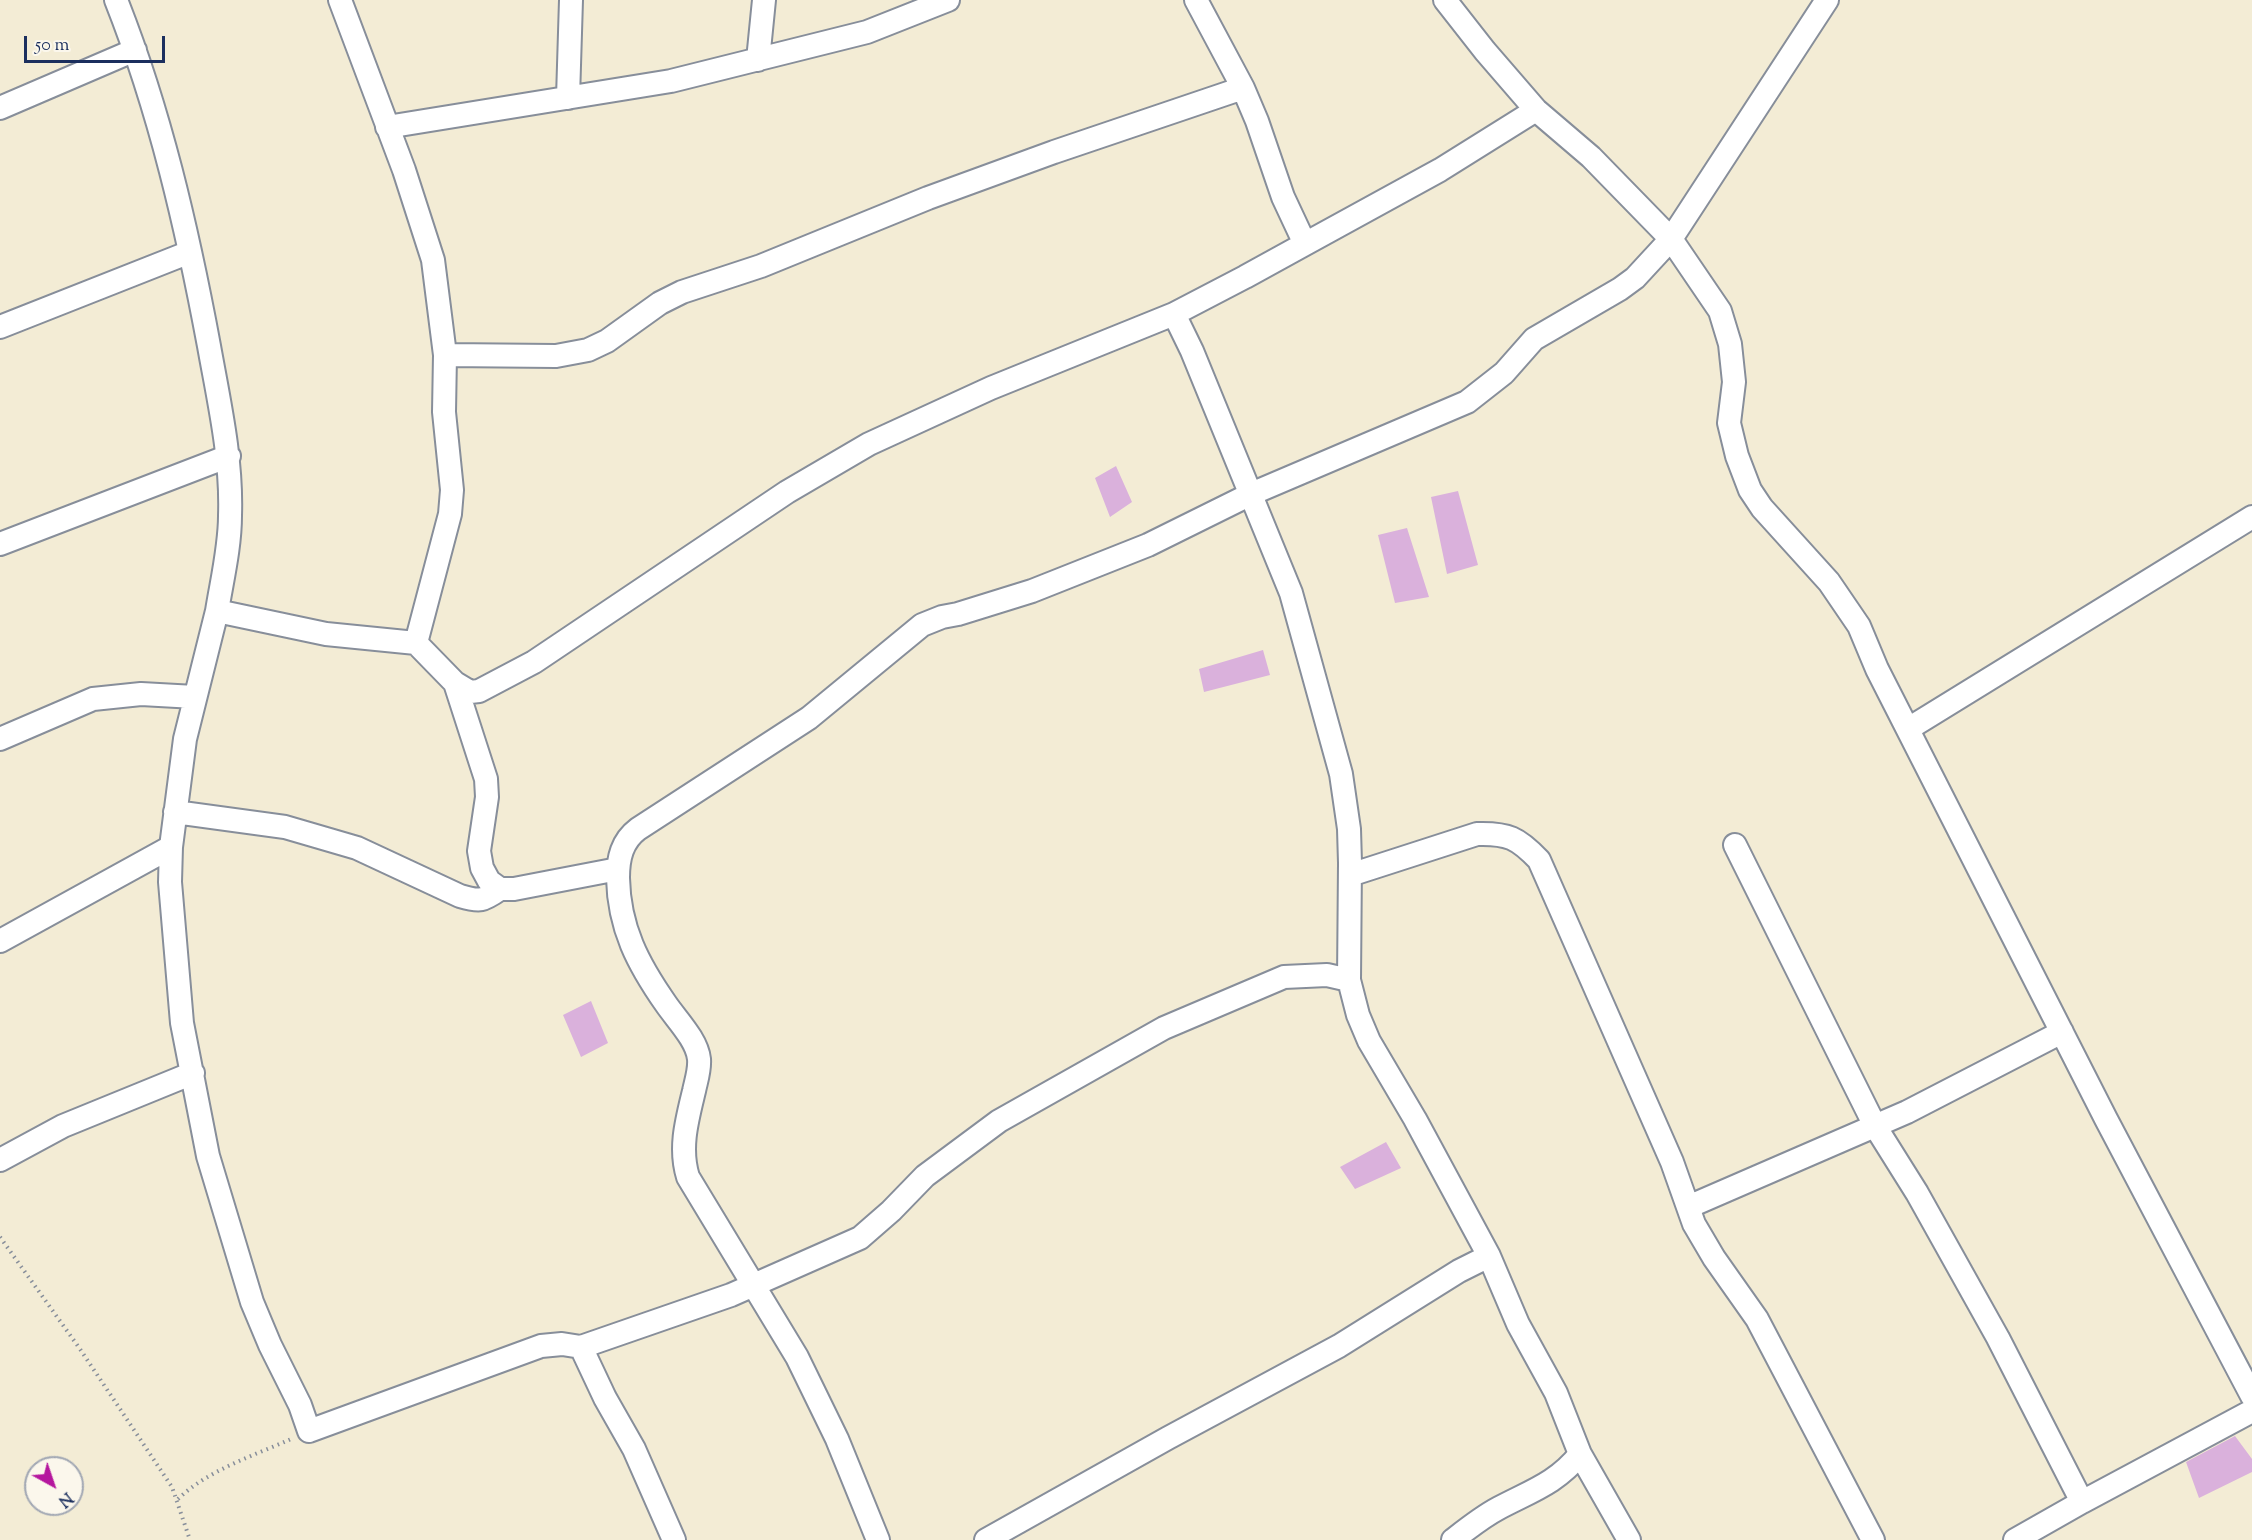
<!DOCTYPE html>
<style>
body{margin:0}
#map{position:relative;width:2252px;height:1540px;overflow:hidden;background:#f3ecd5;font-family:"Sorts Mill Goudy",serif}
canvas{display:block}
.north{position:absolute;left:24px;top:1456px;width:60px;height:60px;box-sizing:border-box;background:#fbf7ec;border:2px solid #a1a7b3;border-radius:50%;rotate:140deg;font-size:16px;font-weight:700;line-height:24px;text-align:center;color:#1b2f5e}
.north::after{content:'';display:block;margin:auto;width:21px;height:27px;background:#b5179e;clip-path:polygon(50% 0,100% 100%,50% 72%,0 100%)}
.scale{position:absolute;left:24px;top:36px;width:141px;height:27px;box-sizing:border-box;border:3px solid #1b2f5e;border-top:0;padding-left:8px;font-size:18px;line-height:21px;white-space:nowrap;color:#1b2f5e;-webkit-text-stroke:4px #fbf7ec;paint-order:stroke}
</style>
<div id="map">
<canvas width="2252" height="1540"></canvas>
<div class="north">N</div>
<div class="scale">50 m</div>
</div>
<script>
const g = document.querySelector('canvas').getContext('2d');
g.lineJoin = 'round';
function paint(path, color) {
  g.fillStyle = color;
  g.fill(path, 'evenodd');
}
function trace(path, color, width, dash) {
  g.strokeStyle = color;
  g.lineWidth = width;
  g.lineCap = dash ? 'butt' : 'round';
  g.setLineDash(dash || []);
  g.stroke(path);
}
paint(new Path2D(`
 M1116,466L1132,502L1110,517L1095,478Z
 M1458,491L1478,565L1447,574L1431,497Z
 M1407,528L1429,597L1395,603L1378,535Z
 M1263,650L1270,675L1204,692L1199,669Z
 M591,1001L608,1043L581,1057L563,1015Z
 M1386,1142L1401,1168L1355,1189L1340,1167Z
 M2235,1436L2252,1459V1472L2199,1498L2186,1462Z`), '#dab1dc');
const street = new Path2D(`
 M116,0C160,111 187,228 209,346C219,402 232,458 230,516C230,547 222,580 217,611
 M340,0L404,170L433,260L445,355L444,412L452,490L450,514L416,643L326,634L217,611L185,739L171,847L170,882L182,1023L208,1156L252,1302L270,1345L300,1405L309,1431L541,1346L562,1344L581,1347L731,1295L860,1238L891,1211L925,1176L999,1121L1164,1028L1284,977L1327,975L1349,980
 M1196,0L1243,88
 M1827,0L1671,239L1720,311L1730,344L1734,382L1729,423L1737,456L1750,490L1762,508L1829,582L1859,626L1877,669L2106,1119L2252,1396
 M758,60L764,0
 M568,98L571,0
 M0,108L135,50
 M387,127L671,81L867,32L948,0
 M1305,244L1440,170L1536,110
 M1174,314L1192,351L1291,593L1341,774L1349,829L1350,863L1349,980L1358,1015L1369,1041L1415,1119L1489,1256L1518,1324L1556,1393L1580,1454L1629,1540
 M0,327L190,252
 M0,544L229,456
 M416,643L455,683L470,692L479,691L534,662L787,492L869,444L991,388L1174,314L1245,277L1305,244L1283,197L1257,121L1243,88L1054,152L928,198L761,266L682,292L660,303L607,341L588,350L556,356L445,355
 M455,683L486,779L487,797L479,851L482,868L489,881L500,889H514L618,869
 M1908,729L2252,517
 M0,739L93,699L141,694L195,697
 M175,812L285,827L357,848L460,896C480,902 483,901 500,889
 M1735,845L1875,1126L1917,1193L1998,1338L2082,1502
 M1350,875L1477,834C1508,833 1518,838 1539,860L1672,1162L1694,1224L1714,1258L1757,1319L1873,1540
 M0,941L171,847
 M0,1160L63,1126L193,1073
 M1688,1207L1907,1112L2062,1032
 M581,1347L605,1398L634,1449L674,1540
 M878,1540L837,1439L797,1357L688,1177C679,1148 687,1120 694,1091C696,1081 700,1070 699,1059C697,1040 677,1020 666,1004C638,964 619,928 618,878C618,858 622,841 638,829L809,718L922,625L942,617L958,614L1032,591L1148,545L1251,494L1467,402L1504,373L1534,339L1620,289L1635,278L1671,239L1591,157L1536,110L1485,51L1445,0
 M986,1540L1168,1438L1339,1346L1459,1271L1489,1256
 M1453,1540C1467,1529 1482,1517 1499,1508C1531,1491 1557,1483 1580,1454
 M2015,1540L2082,1502L2252,1411`);
trace(street, '#878e9a', 26);
trace(new Path2D(`
 M0,1237L80,1349L172,1487L190,1540
 M178,1499C208,1470 253,1456 291,1439`), '#878e9a', 4, [1.5, 4.5]);
trace(street, '#fff', 22);
</script>
